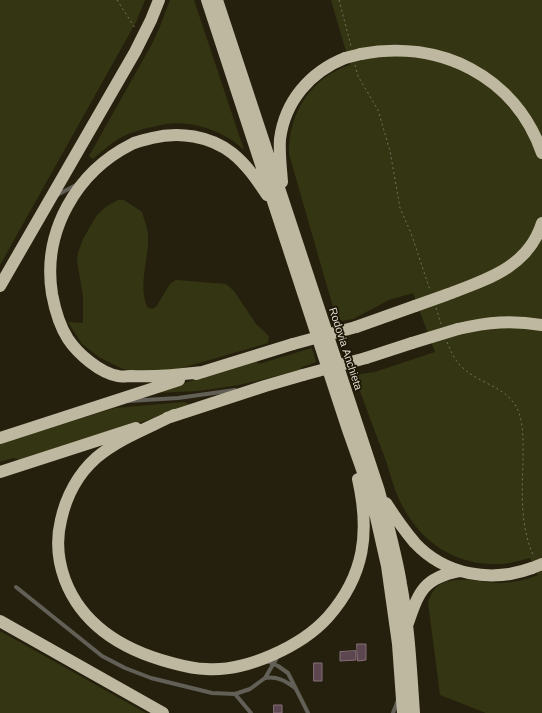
<!DOCTYPE html>
<style>
body{margin:0}
canvas{display:block;background:#25200d}
</style>
<canvas width="542" height="713"></canvas>
<script>
const g = document.querySelector('canvas').getContext('2d');
g.lineJoin = 'round';
function paint(path, color) {
  g.fillStyle = color;
  g.fill(path, 'evenodd');
}
function trace(path, color, width, dash) {
  g.strokeStyle = color;
  g.lineWidth = width;
  g.lineCap = dash ? 'butt' : 'round';
  g.setLineDash(dash || []);
  g.stroke(path);
}
function label(font, color, halo, rows, align = 'center') {
  g.font = font + ' Helvetica,sans-serif';
  g.lineWidth = 3.5;
  g.setLineDash([]);
  g.textBaseline = 'middle';
  g.strokeStyle = halo;
  g.fillStyle = color;
  for (const [text, x, y, turn = 0] of rows) {
    g.save();
    g.translate(x, y);
    g.rotate((+turn || 0) * Math.PI / 180);
    g.textAlign = isNaN(turn) ? turn : align;
    if (halo) g.strokeText(text, 0, 0);
    g.fillText(text, 0, 0);
    g.restore();
  }
}
paint(new Path2D(`
 M0,0H145L136,22L0,265Z
 M170,0H194L244,150C223,130 189,119 161,125C155,126 149,128 143,129C138,131 133,132 128,134C115,139 104,150 93,159L89,156L152,44L161,24Z
 M331,0H542V713H486L440,695L428,602C430,598 431,593 434,590C447,573 480,582 498,583C511,583 526,580 538,575L530,558C518,561 506,565 494,564C454,564 422,542 403,507C395,493 391,476 386,461C375,432 365,404 354,375L375,372L435,352L413,293L389,300L353,319L342,321L335,314L289,154C288,114 311,77 350,65Z
 M118,200H124L142,212C144,220 148,228 148,236C149,260 138,283 147,307L152,309L156,307L170,284L176,280L226,284L234,291L256,324L269,336L268,343L168,372L148,373L123,369L99,357L82,344L68,322L83,323V296L77,261L78,253L83,239L97,215L107,206Z
 M312,348L316,362L302,367L298,371L239,385L198,391L155,393L255,360L259,364Z
 M184,402L192,406L20,460L13,458L0,462V443L115,408Z
 M0,631L146,713H0Z`), '#343512');
const building = new Path2D(`
 M357,644H366V660L358,661Z
 M356,651V660L340,661V652Z
 M314,663H322V681H314Z
 M274,705H282V713H274Z`);
paint(building, '#5c464f');
trace(building, '#876f78', 1);
trace(new Path2D(`
 M117,0L135,28
 M339,0L351,46
 M355,65L358,76L378,110L390,151L400,208L411,233L430,290
 M436,308L441,324
 M447,342C451,352 455,361 463,368C481,385 510,387 519,413C524,427 523,446 523,461C522,494 520,527 534,557`), '#767161', 1, [2, 3]);
trace(new Path2D(`
 M57,195L78,184
 M128,401L178,398L235,390
 M16,587L102,656L125,668L151,678L212,693L235,694L250,689L265,678L278,656
 M265,660L278,666L288,673L308,713
 M265,678C277,676 286,681 295,688
 M235,694L251,713
 M393,713L398,700`), '#625f56', 4);
trace(new Path2D(`
 M207,0L347,427L371,495L387,566L398,644L403,713
 M217,0L379,491C387,522 396,553 401,584C409,626 411,670 414,713
 M361,54C440,39 515,76 542,153
 M282,182C281,168 279,153 280,139C285,101 310,72 345,58
 M0,286L135,52L151,20L159,0
 M446,295C485,280 528,268 542,223
 M356,327L415,306
 M458,329C488,322 512,320 542,325
 M366,358L412,343
 M203,372C178,375 155,377 131,376C127,376 122,377 118,376C100,373 78,354 68,339C59,325 55,310 52,294C42,232 76,172 132,144C138,141 145,140 152,138C179,131 210,136 232,153C247,165 257,180 267,195
 M196,374L293,344
 M174,415C148,428 118,439 96,458C78,474 66,497 61,520C56,540 58,561 65,580C83,627 126,651 172,663C183,666 194,669 206,669C246,672 302,646 328,617C365,575 370,532 358,479
 M167,418L265,386L303,375
 M0,438L179,380
 M0,472L136,428
 M386,503C395,517 404,530 415,543C445,575 491,583 532,568
 M0,621L163,713
 M408,623C419,591 424,578 459,571`), '#bfb8a1', 12);
trace(new Path2D(`
 M345,58L361,54
 M415,306L446,295
 M412,343L458,329
 M293,344L356,327
 M303,375L366,358
 M532,568L542,564`), '#bfb8a1', 12);
label('11px', '#dedacf', '#1c1605', [
 ["Rodovia Anchieta",345,349,72]
]);
</script>
